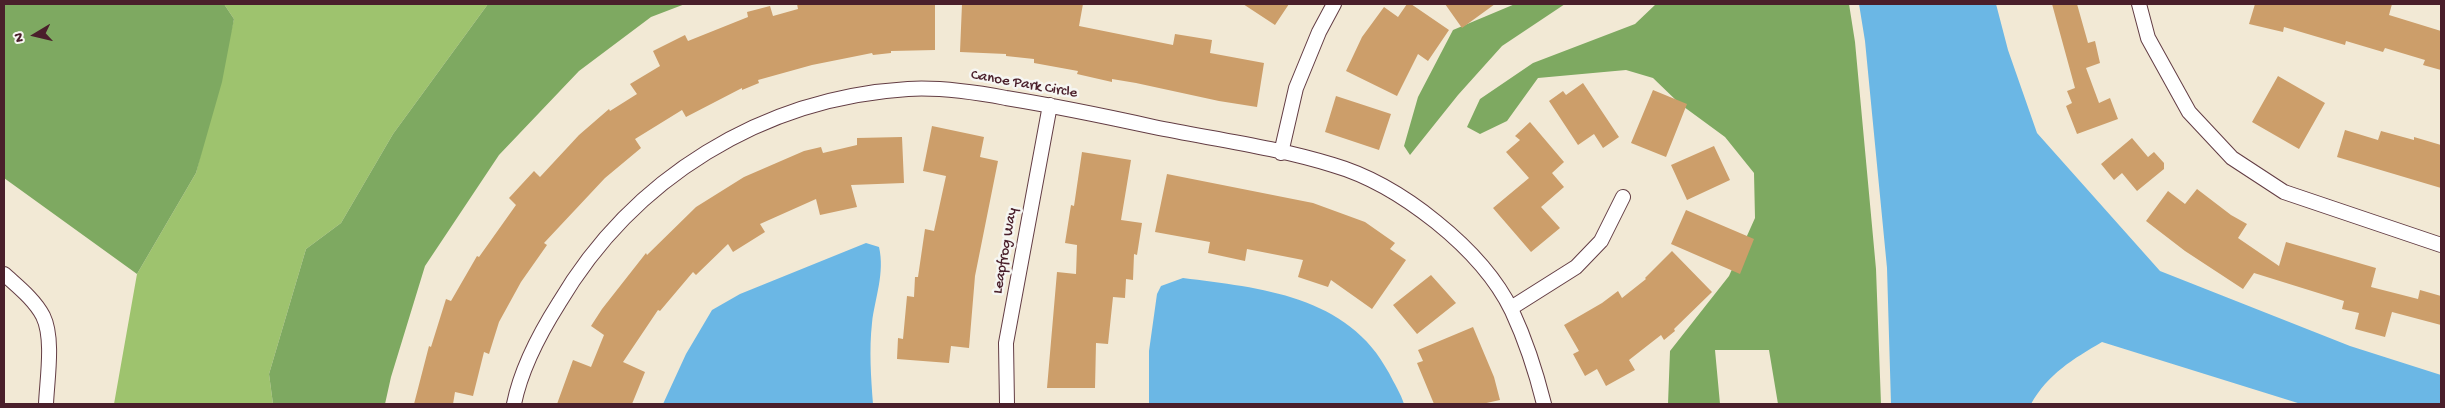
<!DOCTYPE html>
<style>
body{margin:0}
#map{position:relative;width:2445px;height:408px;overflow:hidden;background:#f2e9d5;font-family:"Gochi Hand",sans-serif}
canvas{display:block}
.frame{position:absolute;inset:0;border:5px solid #4a1f2b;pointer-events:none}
.north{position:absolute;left:10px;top:10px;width:50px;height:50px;-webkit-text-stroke:4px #f6f6f2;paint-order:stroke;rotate:261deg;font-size:14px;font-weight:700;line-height:20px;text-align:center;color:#4a1f2b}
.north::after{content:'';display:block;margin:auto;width:18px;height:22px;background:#4a1f2b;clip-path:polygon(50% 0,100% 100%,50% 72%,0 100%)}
</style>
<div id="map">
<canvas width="2445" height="408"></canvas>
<div class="frame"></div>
<div class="north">N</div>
</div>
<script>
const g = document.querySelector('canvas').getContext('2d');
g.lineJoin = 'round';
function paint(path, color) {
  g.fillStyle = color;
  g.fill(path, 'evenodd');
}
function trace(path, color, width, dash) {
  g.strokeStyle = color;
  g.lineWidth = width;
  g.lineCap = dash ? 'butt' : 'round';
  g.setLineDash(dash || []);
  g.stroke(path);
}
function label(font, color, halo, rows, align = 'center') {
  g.font = font + ' "Gochi Hand",sans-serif';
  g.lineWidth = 5;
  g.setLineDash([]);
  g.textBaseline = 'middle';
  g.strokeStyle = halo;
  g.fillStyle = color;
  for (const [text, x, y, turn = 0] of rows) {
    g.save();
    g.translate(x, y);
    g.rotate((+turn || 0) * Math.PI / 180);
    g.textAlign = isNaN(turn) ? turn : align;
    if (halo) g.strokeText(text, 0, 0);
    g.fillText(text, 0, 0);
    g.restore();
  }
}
paint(new Path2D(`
 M224,4H488L393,134L341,223L306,249L269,374L273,404H114L137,274L196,173L234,19Z`), '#9ec36e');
paint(new Path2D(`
 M4,4H224L234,19L222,82L196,173L137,274L4,178Z
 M488,4H685L651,17L579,71L499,155L425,266L391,377L385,404H273L269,374L306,249L341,223L393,134Z
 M1515,4H1565L1502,46L1458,95L1410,155L1404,146L1418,97L1453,30Z
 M1656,4H1849L1855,42L1876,269L1881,404H1778L1769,350H1715L1720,404H1668L1670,351L1729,276L1755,218L1754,173L1725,137L1680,104L1653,78L1626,70L1538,78L1507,121L1480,134L1467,127L1480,99L1533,63L1635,24Z`), '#7ea961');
paint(new Path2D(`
 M1859,4H1996L2008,50L2037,133L2160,271L2350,346L2441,375V404H2301L2102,342C2073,359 2048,374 2031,404H1891L1887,268L1865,41Z
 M866,243L879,247C885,273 875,298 872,323C869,350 871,377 873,404H663L686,354L712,310L740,294Z
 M1183,278C1260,288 1348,295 1389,373C1394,383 1401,394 1404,404H1149V351L1157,294L1161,286Z`), '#6bb7e5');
paint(new Path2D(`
 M797,4H935V50L891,51V53L873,55L872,53L812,65L758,80L759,83L742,90V88L686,117L682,110L635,139L641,148L605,178L544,243L547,245L521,282L499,322L489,354L484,352L473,396L455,392L453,404H414L429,346L431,347L446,299L451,301L477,256L479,257L516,205L509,198L534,171L540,177L579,135L609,109L610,111L637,94L630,84L660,66L653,51L685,35L688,41L748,17L747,12L770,6L773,16L798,9Z
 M962,4H1083L1079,26L1173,45L1175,34L1212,40L1210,53L1264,63L1257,107L1219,101L1136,83L1112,79V82L1077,74L1078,71L1034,63V59L1006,56V54L960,52Z
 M1243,4H1289L1275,25Z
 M1407,4H1411L1449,30L1428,61L1418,54L1397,96L1346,71L1362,37L1384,7L1398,17Z
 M1445,4H1495L1462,28Z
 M2052,4H2077L2088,43L2095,41L2100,63L2086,68L2099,103L2110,98L2118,119L2077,134L2066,106L2072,103L2067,91L2075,88Z
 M2255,4H2392L2389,15L2441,31V70L2423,65L2425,60L2385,48L2383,52L2346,41L2345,45L2284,27L2283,32L2249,24Z
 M2278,76L2325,103L2299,149L2252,122Z
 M1583,83L1619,137L1603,148L1594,134L1578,145L1549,101L1563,91L1566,95Z
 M1653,90L1687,104L1666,157L1631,143Z
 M1336,96L1391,114L1379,150L1325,132Z
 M1530,122L1564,162L1552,173L1564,187L1541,207L1560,228L1531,252L1493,208L1529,178L1506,152L1520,140L1515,136Z
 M932,126L984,137L980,157L998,161L975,276L969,348L951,346L949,363L897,359L898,338L903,339L907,296L914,297L915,277H918L925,229L934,231L946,176L923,171Z
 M2345,130L2378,140L2381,131L2414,140V137L2441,145V188L2337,157Z
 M902,137L904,183L851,185L857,207L820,215L816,199L760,224L765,232L733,252L728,244L696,275L693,272L660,311L658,310L623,362L645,372L632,404H557L573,360L591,367L604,335L591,326L602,309L646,253L647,255L696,207L744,177L804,151L821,147L823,153L857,145V138Z
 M2132,138L2148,157L2154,152L2164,163V169L2137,191L2122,173L2114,180L2101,164Z
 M1714,146L1730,180L1687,200L1671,165Z
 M1082,152L1131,160L1121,220L1142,223L1137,255L1134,254L1133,280L1126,279L1125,298L1113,297L1108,344L1096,343L1095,388H1047L1057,272L1076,274L1077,245L1065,243L1071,205L1074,206Z
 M1167,174L1313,203L1365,222L1395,243L1390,249L1406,260L1372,309L1331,280L1328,287L1298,277L1303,260L1247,249L1245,261L1208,253L1210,242L1155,232Z
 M2197,189L2231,215L2247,224L2238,238L2279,266L2286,242L2376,268L2371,287L2418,299L2420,290L2441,296V325L2392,312L2385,337L2355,329L2359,313L2342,309L2344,301L2254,273L2243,289L2185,251L2146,221L2168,191L2185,204Z
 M1686,210L1754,239L1740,274L1671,244Z
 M1672,251L1712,292L1674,329L1675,331L1664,340L1661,335L1629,360L1635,370L1606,386L1597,369L1585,376L1573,354L1579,351L1564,325L1602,303L1618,291L1622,298L1646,279L1645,278Z
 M1431,275L1456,303L1417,334L1393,305Z
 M1473,327L1494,377L1500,400L1482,404H1434L1417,363L1423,361L1418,350Z`), '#cc9e6a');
const minor = new Path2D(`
 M2139,4L2148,38L2189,112L2232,158L2284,192L2441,245
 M1281,153L1296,88L1319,32L1334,4
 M4,274C17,286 34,299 43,316C54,338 47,380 46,404
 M1511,308L1576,267L1601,241L1623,197
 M514,404C521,369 540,333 559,303C633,178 762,98 908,89C940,87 974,92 1006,98C1055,106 1104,116 1154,127C1213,139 1275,147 1333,165C1399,184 1482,249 1512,311C1526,341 1536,372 1544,404
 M1007,404L1006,343L1050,105`);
trace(minor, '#633d44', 16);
trace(minor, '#fff', 14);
label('15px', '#4a1f2b', '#f6f6f2', [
 ["Canoe Park Circle",1024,85,10],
 ["Leapfrog Way",1006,251,-80]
]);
</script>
